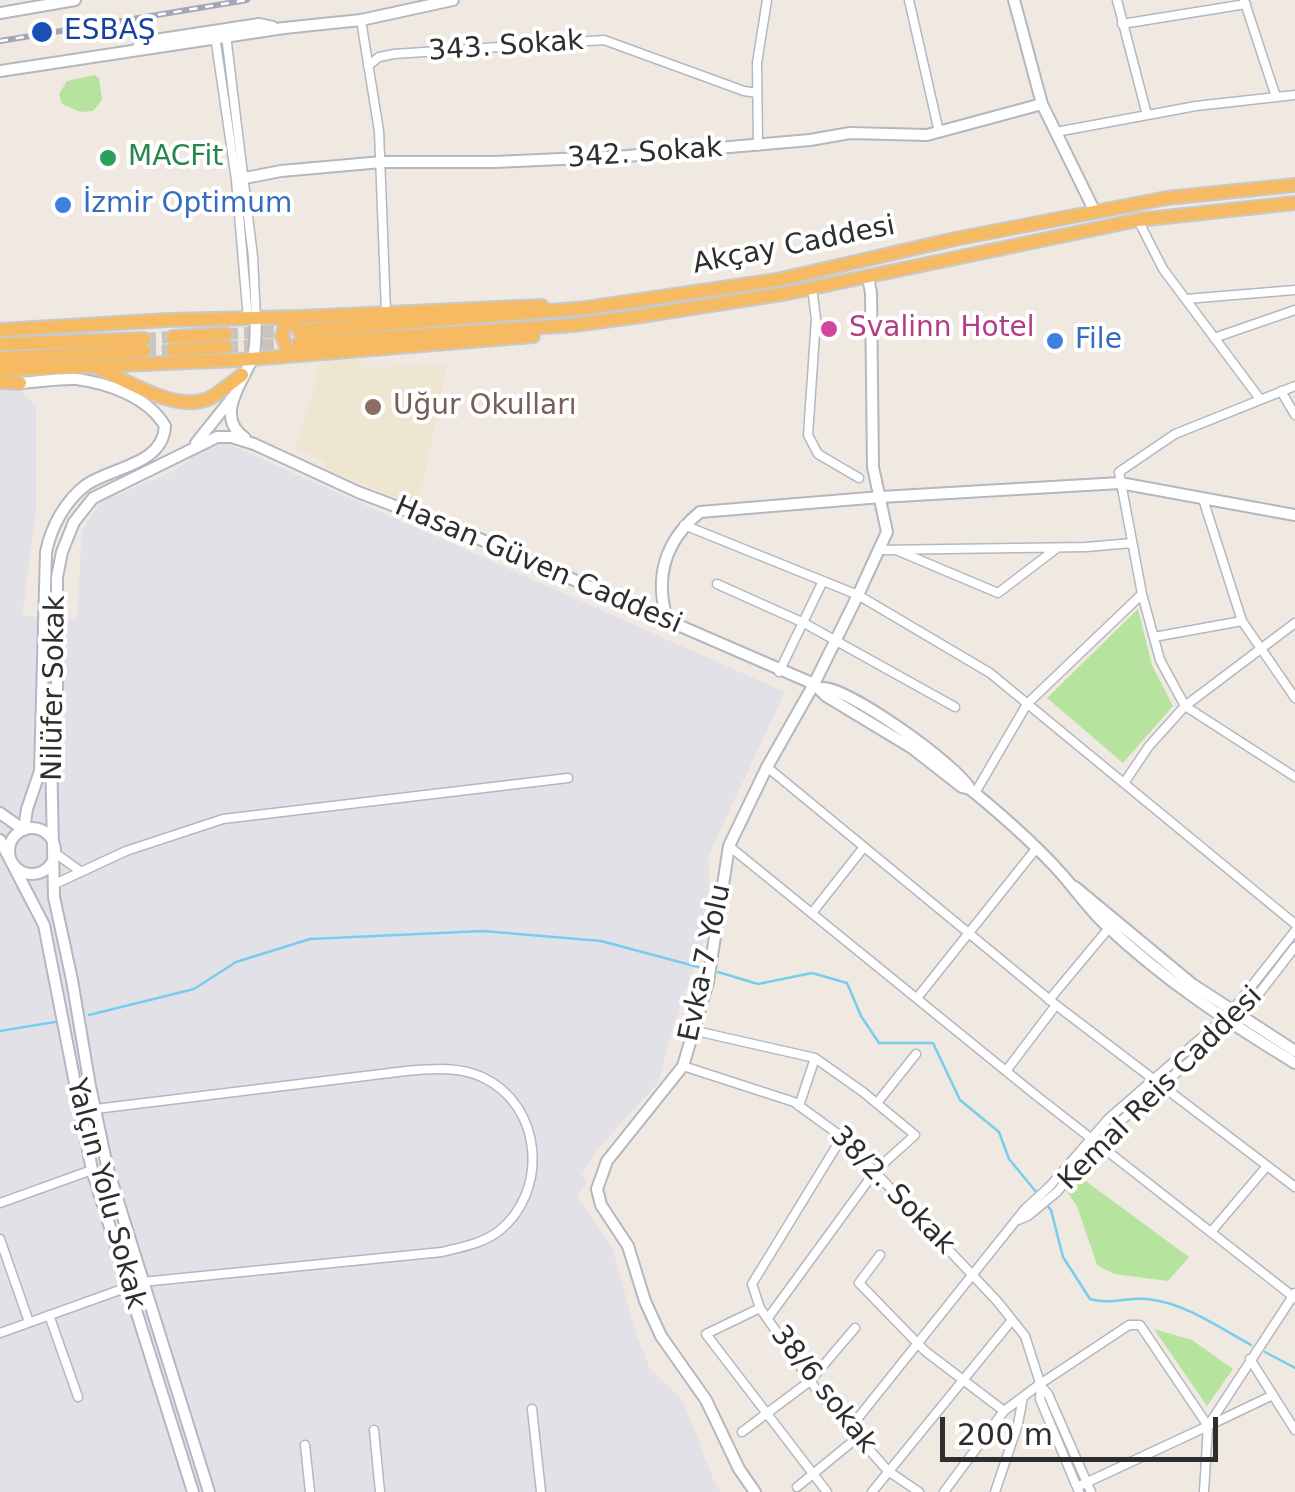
<!DOCTYPE html>
<meta charset="utf-8">
<style>
body{margin:0}
#map{position:relative;width:1295px;height:1492px;overflow:hidden;background:#efe9e1;font-family:"DejaVu Sans",sans-serif}
canvas{display:block}
.scale{position:absolute;left:940px;top:1417px;width:278px;height:45px;box-sizing:border-box;border:5px solid #2e2e2e;border-top:0;padding-left:12px;font-size:30px;line-height:35px;white-space:nowrap;color:#2e2e2e;-webkit-text-stroke:8px #fff;paint-order:stroke}
</style>
<div id="map">
<canvas width="1295" height="1492"></canvas>
<div class="scale">200 m</div>
</div>
<script>
const g = document.querySelector('canvas').getContext('2d');
g.lineJoin = 'round';
function paint(path, color) {
  g.fillStyle = color;
  g.fill(path, 'evenodd');
}
function trace(path, color, width, dash) {
  g.strokeStyle = color;
  g.lineWidth = width;
  g.lineCap = dash ? 'butt' : 'round';
  g.setLineDash(dash || []);
  g.stroke(path);
}
function label(font, color, halo, rows, align = 'center') {
  g.font = font + ' "DejaVu Sans",sans-serif';
  g.lineWidth = 8;
  g.setLineDash([]);
  g.textBaseline = 'middle';
  g.strokeStyle = halo;
  g.fillStyle = color;
  for (const [text, x, y, turn = 0] of rows) {
    g.save();
    g.translate(x, y);
    g.rotate((+turn || 0) * Math.PI / 180);
    g.textAlign = isNaN(turn) ? turn : align;
    if (halo) g.strokeText(text, 0, 0);
    g.fillText(text, 0, 0);
    g.restore();
  }
}
paint(new Path2D(`
 M0,388H17L36,405V510L22,616L77,619L82,530L102,501L172,472L217,439L785,692L708,856L711,919L672,1029L659,1082L595,1152L582,1175L587,1183L577,1197L612,1247L636,1333L650,1369L683,1401L716,1486L721,1492H0Z`), '#e3e1e8');
paint(new Path2D(`
 M358,358L360,367L447,366L418,507L324,468L325,462L295,448L322,360Z`), '#efe6d2');
paint(new Path2D(`
 M95,75L99,78L102,100L93,111L80,112L62,104L59,94L67,81Z
 M1138,609L1152,665L1173,706L1123,763L1047,698Z
 M1076,1174L1189,1257L1168,1281L1114,1274L1097,1265L1077,1206L1065,1189Z
 M1154,1329L1192,1340L1233,1369L1207,1406Z`), '#b6e49f');
trace(new Path2D(`
 M718,972L758,984L812,973L847,983L861,1016L879,1043H933L960,1100L999,1132L1009,1159L1051,1210L1063,1257L1090,1299C1110,1305 1127,1297 1147,1299C1183,1302 1220,1328 1251,1345
 M89,1015L194,989L236,962L310,939L483,931L601,941L702,968
 M0,1031L55,1022
 M1265,1352L1295,1368`), '#77cdee', 2.5);
trace(new Path2D(`
 M226,334L291,331
 M144,339L173,337
 M226,347L294,343
 M144,351L173,350`), '#c8c4bd', 12, [12, 6]);
const minor = new Path2D(`
 M909,0L939,132
 M1117,0L1147,115
 M1244,0L1276,97
 M361,20L379,131L386,312
 M1122,24L1246,4
 M226,35L253,257L256,319
 M215,36L236,180L248,319
 M368,66L379,57L394,54L604,40L744,91L757,93
 M1056,132L1196,106L1295,95
 M758,146L757,63L767,0
 M1138,220L1163,269L1260,399
 M812,288L816,319L808,435L818,454L859,478
 M1186,299L1295,290
 M1214,338L1295,310
 M1281,391L1295,415
 M1203,499L1242,621L1295,698
 M684,525L858,595L990,673L1295,924
 M878,550L1086,547L1132,543
 M896,550L998,593L1057,548
 M717,584L804,623L955,707
 M1295,623L1185,706L1295,777
 M1154,637L1242,621
 M779,672L823,581
 M767,767L1056,1005L1295,1187
 M1124,783L1149,746L1185,706L1160,660L1142,594L1119,472L1175,434L1295,386
 M975,793L1027,704L1142,594
 M729,846L1033,1093L1295,1298
 M55,853L80,871
 M55,884L126,851L223,819L568,778
 M812,913L864,847
 M917,998L1035,850
 M1049,1000L1109,928
 M696,1031L815,1058L863,1092L915,1135L876,1170L768,1318
 M683,1066L794,1102L842,1137L997,1301L1025,1336L1041,1386L1040,1399L1079,1492
 M1006,1071L1056,1005
 M877,1103L916,1054
 M799,1106L815,1058
 M842,1137L752,1284L760,1308L816,1389L888,1471L919,1492
 M0,1203L92,1170
 M1018,1220L1028,1216L1057,1192L1107,1133L1241,1017L1295,947
 M1211,1232L1267,1166
 M0,1239L29,1322
 M880,1255L859,1283L925,1351L1004,1411
 M760,1308L706,1334L827,1492
 M49,1315L78,1397
 M0,1333L142,1282L442,1252C461,1247 482,1244 499,1231C549,1191 543,1105 482,1077C458,1066 432,1069 406,1071L79,1111
 M1250,1359L1295,1430
 M1041,1386L1048,1394L1091,1492
 M532,1409L541,1492
 M1208,1426L1273,1395
 M850,1428L1025,1209L1050,1186L1108,1119L1232,1011L1295,931
 M374,1430L380,1492
 M742,1432L810,1381L855,1328
 M305,1445L310,1492
 M797,1487L858,1437
 M1077,1487L1208,1426L1295,1293
 M872,1492L1012,1320
 M944,1492L1004,1411L1040,1384L1129,1325H1140L1208,1426L1204,1492
 M995,1492L1018,1424L1023,1397`);
const tertiary = new Path2D(`
 M1014,0L1042,104L1095,212
 M0,13L75,0
 M138,47L155,40L259,24L273,27
 M0,71L284,28L361,20L453,0
 M245,178L281,171L382,162H495L627,156L810,140L850,133L927,135L1042,104
 M20,383C38,382 59,378 76,379C108,383 148,397 165,426C163,465 112,467 86,485C65,501 51,527 46,552L40,771L27,809L24,830
 M245,438C214,417 242,383 252,359C257,348 255,331 256,319
 M196,443L232,398
 M667,619C654,576 666,540 700,512L881,497L1120,483L1295,515
 M821,688C844,684 959,766 970,789C1003,816 1044,852 1071,885C1083,900 1093,913 1107,926C1164,980 1228,1022 1295,1063
 M0,813L24,830
 M9 851a23 23 0 1 1 46 0a23 23 0 1 1-46 0Z
 M0,840L44,925L92,1170L193,1492
 M1075,887L1192,984L1295,1051
 M209,1492L107,1166L90,1086L72,980L54,897L51,751L57,693V577L62,552L74,522L93,498L217,437H231L254,444L358,492L461,531L814,684L826,696L912,748L962,787L970,789
 M755,1492L739,1469L706,1400L661,1336L645,1301L628,1246L601,1205L597,1189L607,1161L683,1066L708,982L729,846L767,767L814,684L858,595L887,532L873,467L871,293L868,277`);
const trunk = new Path2D(`
 M0,330L168,320L301,317L542,306
 M299,331L586,308L777,280L955,239L1167,198L1295,185
 M173,337L226,334
 M299,343L574,325L641,316L788,293L1138,220L1295,203
 M0,344L144,339
 M173,350L226,347
 M296,354L287,349L282,336L285,326L298,318
 M0,358L144,351
 M98,368C128,381 178,414 210,398C221,392 232,382 242,375
 M0,370L238,360L533,336
 M0,382L20,383`);
trace(minor, '#b4b7c1', 11);
trace(tertiary, '#b4b7c1', 14);
trace(trunk, '#c9c9c9', 16);
trace(minor, '#fff', 8);
trace(tertiary, '#fff', 10);
trace(trunk, '#f6ba62', 12);
const rail = new Path2D(`
 M0,41L247,0`);
trace(rail, '#a3a6b8', 6);
trace(rail, '#fff', 2.5, [8]);
for (const [x, y, r, color] of [
 [42,32,12,"#1a4fb4"],
 [108,158,10,"#2e9e5b"],
 [63,205,10,"#3f7fe0"],
 [829,329,10,"#d1479c"],
 [1055,341,10,"#3f7fe0"],
 [373,407,10,"#8d6e63"]
]) {
  const dot = new Path2D();
  dot.arc(x, y, r, 0, 2 * Math.PI);
  g.fillStyle = color;
  g.fill(dot);
  trace(dot, '#fff', 4);
}
label('28px', '#164399', '#fff', [
 ["ESBAŞ",64,32]
], 'left');
label('28px', '#2e2e2e', '#fff', [
 ["343. Sokak",506,47,-4],
 ["342. Sokak",645,154,-4],
 ["Akçay Caddesi",794,246,-11],
 ["Hasan Güven Caddesi",538,566,23],
 ["Nilüfer Sokak",55,688,-89],
 ["Evka-7 Yolu",706,963,-78],
 ["Kemal Reis Caddesi",1161,1089,-45],
 ["38/2. Sokak",892,1191,46],
 ["Yalçın Yolu Sokak",105,1194,75],
 ["38/6 sokak",823,1390,52]
]);
label('28px', '#27864d', '#fff', [
 ["MACFit",128,158]
], 'left');
label('28px', '#366cbe', '#fff', [
 ["İzmir Optimum",83,205],
 ["File",1075,341]
], 'left');
label('28px', '#b23c85', '#fff', [
 ["Svalinn Hotel",849,329]
], 'left');
label('28px', '#785e54', '#fff', [
 ["Uğur Okulları",393,407]
], 'left');
</script>
